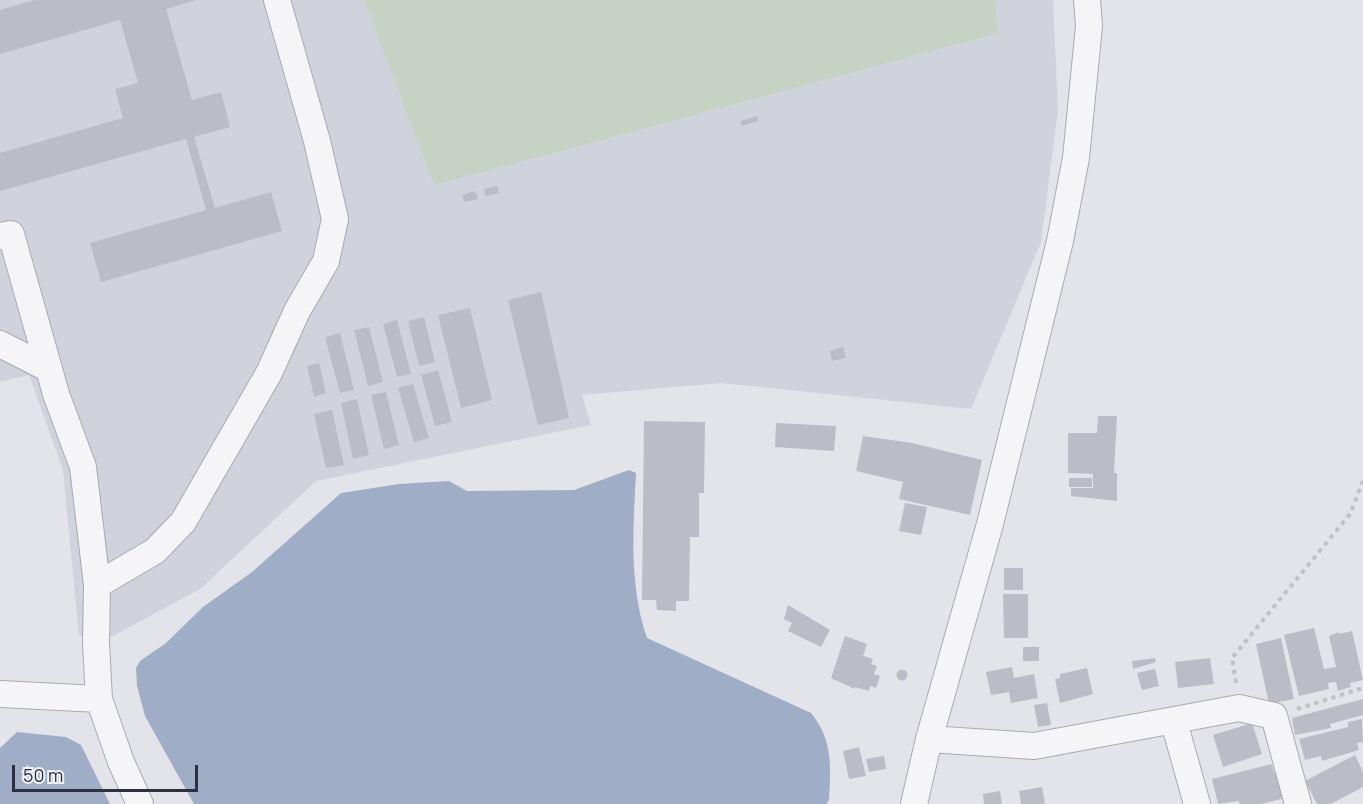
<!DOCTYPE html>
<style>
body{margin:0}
#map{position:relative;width:1363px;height:804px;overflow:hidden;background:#e2e4e9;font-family:Manrope,sans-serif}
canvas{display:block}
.scale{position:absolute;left:12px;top:765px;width:186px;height:27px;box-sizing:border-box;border:3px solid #2c3040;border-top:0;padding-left:8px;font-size:18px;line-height:21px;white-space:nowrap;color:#2c3040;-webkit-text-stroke:4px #f2f3f7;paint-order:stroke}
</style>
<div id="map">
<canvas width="1363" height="804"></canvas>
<div class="scale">50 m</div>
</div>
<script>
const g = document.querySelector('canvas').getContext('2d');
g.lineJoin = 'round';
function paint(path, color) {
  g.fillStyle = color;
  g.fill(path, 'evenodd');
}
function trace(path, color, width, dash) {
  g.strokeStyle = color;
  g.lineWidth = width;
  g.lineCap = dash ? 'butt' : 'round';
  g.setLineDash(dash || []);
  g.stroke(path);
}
paint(new Path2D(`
 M0,0H1053L1058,110L1041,242L971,409L721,383L582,395L591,425L316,481L200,589L113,636H79L63,470L29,375L0,382Z`), '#d0d3db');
paint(new Path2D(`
 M364,0H995L998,33L434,185Z`), '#c6d2c4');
paint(new Path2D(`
 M629,470L636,473C633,528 629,586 647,638L811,713C833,740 831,767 829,800L826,804H194L145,716L137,686L136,668L140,661L166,643L203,607L252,572L341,493L399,484L449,481L467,491L574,490Z
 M17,732L66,737L81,745L110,804H0V748Z`), '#a0adc6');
paint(new Path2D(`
 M35,0H196L166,9L192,100L221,92L230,127L194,137L215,208L271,192L282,231L101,282L90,243L206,210L186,139L0,191V153L123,118L115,89L138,83L120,20L0,54V10Z
 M757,116L758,121L742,126L740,121Z
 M497,186L499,193L485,196L484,189Z
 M475,191L478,199L464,202L462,195Z
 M541,292L569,418L538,425L508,300Z
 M470,308L492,400L461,408L438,315Z
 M424,317L435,362L419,366L408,321Z
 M397,320L411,374L397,377L383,324Z
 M369,327L383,382L368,386L354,330Z
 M340,333L354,390L340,393L325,337Z
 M843,347L846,358L832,361L830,351Z
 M319,363L326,393L314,397L307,366Z
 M438,370L452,422L435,426L421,375Z
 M413,384L429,438L414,442L398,388Z
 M386,392L399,445L384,449L371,395Z
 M357,399L369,455L353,459L341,403Z
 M332,410L344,465L326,468L314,414Z
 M1098,416H1117L1114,473H1117V501L1071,496V488H1093V474L1068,473V433H1097Z
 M644,421L705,422L704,493H699V537H690L689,601H676V611L657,610L656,600H642Z
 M776,423L836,426L834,451L775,447Z
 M863,436L912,443L982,460L970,515L899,499L903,482L856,471Z
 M1069,478H1092V487H1069Z
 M905,503L927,507L921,535L899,531Z
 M1004,568H1023V590H1004Z
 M1003,594H1028V638H1004Z
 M788,605L830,630L821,647L788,631L792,623L784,619Z
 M1314,628L1324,669L1336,667L1329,636L1339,632V634L1352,631L1363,680L1350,683L1351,687L1338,691L1336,682L1328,683L1329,689L1299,696L1284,635Z
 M845,636L867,644L863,656L873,659L871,664L877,666L874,674L880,676L876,688L870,686L869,691L855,687V689L831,678Z
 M1281,638L1294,699L1269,704L1256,644Z
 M1023,647H1039V661H1023Z
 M1155,658L1156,662L1133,669L1132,661Z
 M1210,658L1214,684L1178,688L1175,662Z
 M1012,667L1014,678L1034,674L1038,698L1011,703L1009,692L991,695L986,672Z
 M1087,668L1093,694L1060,703L1055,679L1060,678V674Z
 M1155,669L1159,686L1142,690L1137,673Z
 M896.5 675a5.5 5.5 0 1 1 11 0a5.5 5.5 0 1 1-11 0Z
 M1363,699V715L1330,724L1331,728L1295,735L1292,718Z
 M1047,703L1051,725L1038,727L1034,705Z
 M1362,719L1363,742L1357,743L1359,750L1322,761L1321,756L1305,760L1299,739L1348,727V722Z
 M1252,723L1262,754L1223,767L1213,735Z
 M859,747L866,776L849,779L843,751Z
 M1355,755L1363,772V787L1331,804H1317L1305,781Z
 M884,756L886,769L869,772L866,759Z
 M1272,764L1274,772L1279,771L1285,798L1261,804H1240L1238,801L1218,804L1212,779Z
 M1042,787L1045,804H1021L1019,791Z
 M1000,791L1002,804H984L983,794Z`), '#babdc6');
const minor = new Path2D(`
 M0,236L11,234L56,394L83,467L97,585L96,644L99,699L121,762L140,804
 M0,344L49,369
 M97,585L155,551L183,522L269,373L297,311L326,261L335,219L317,141L277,0
 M0,694L99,699
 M1174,722L1197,804
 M929,739L1034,746L1239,708L1274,716L1298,804
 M914,804L929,739L990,524L1060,241L1076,158L1089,26L1087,0`);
trace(minor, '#a8aab3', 28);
trace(new Path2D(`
 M1236,683L1232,658L1350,514L1363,481
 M1297,709L1363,688`), '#c1c2c8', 4, [4.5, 4.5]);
trace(minor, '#f5f5f8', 26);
</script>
